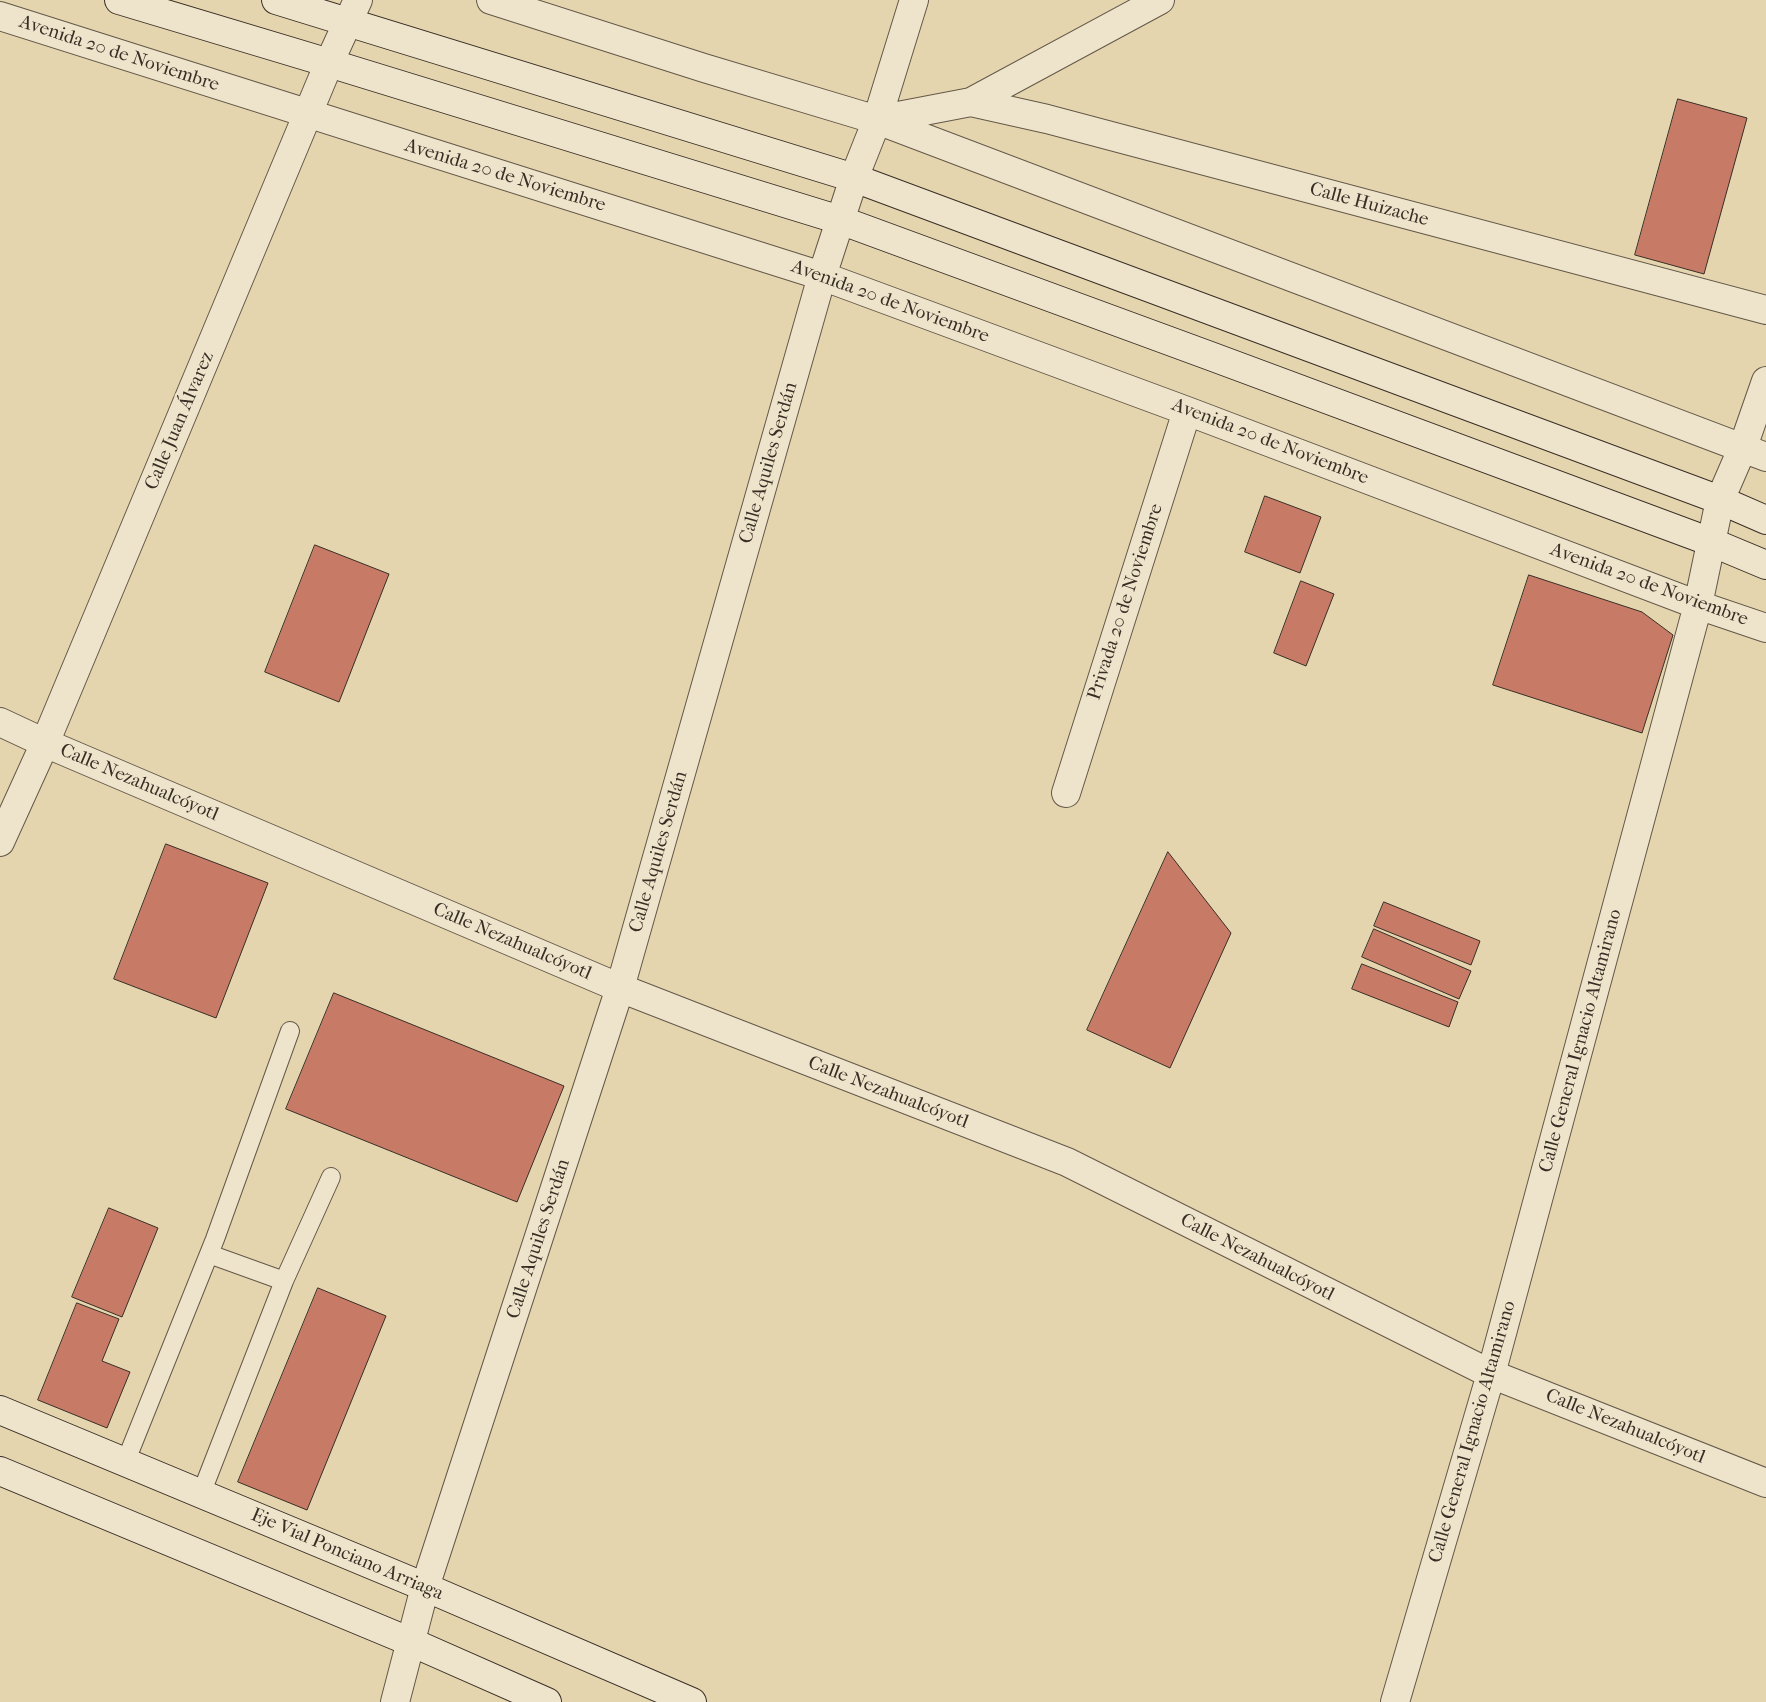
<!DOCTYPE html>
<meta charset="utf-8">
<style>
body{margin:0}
canvas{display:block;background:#e4d5af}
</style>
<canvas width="1766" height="1702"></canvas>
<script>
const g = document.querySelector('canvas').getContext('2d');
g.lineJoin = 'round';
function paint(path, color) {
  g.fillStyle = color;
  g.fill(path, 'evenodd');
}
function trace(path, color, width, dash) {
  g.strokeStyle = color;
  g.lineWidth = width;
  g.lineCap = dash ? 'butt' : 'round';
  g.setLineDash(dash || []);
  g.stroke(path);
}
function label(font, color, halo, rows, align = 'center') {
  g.font = font + ' "IM FELL French Canon",serif';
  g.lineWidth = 4.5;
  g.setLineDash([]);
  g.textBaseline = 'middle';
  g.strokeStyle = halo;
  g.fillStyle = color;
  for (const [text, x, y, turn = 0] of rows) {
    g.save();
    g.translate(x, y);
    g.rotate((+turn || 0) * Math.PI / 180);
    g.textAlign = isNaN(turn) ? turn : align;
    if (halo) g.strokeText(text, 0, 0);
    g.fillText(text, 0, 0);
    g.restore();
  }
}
const building = new Path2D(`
 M1678,99L1747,118L1704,274L1635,255Z
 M1265,496L1321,517L1300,573L1245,552Z
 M315,545L389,574L339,702L265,672Z
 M1529,575L1642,612L1673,635L1642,733L1493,685Z
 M1301,581L1334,594L1306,666L1274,653Z
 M166,844L268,883L216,1018L114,979Z
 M1168,852L1231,933L1170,1068L1087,1030Z
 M1384,902L1480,941L1471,965L1374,926Z
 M1374,929L1471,971L1459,999L1362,957Z
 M1362,964L1458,1002L1449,1027L1352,989Z
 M334,993L564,1086L517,1202L286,1109Z
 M109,1208L158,1228L122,1317L72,1297Z
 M318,1288L386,1316L307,1510L238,1482Z
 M77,1303L119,1319L102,1361L130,1372L107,1428L38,1400Z`);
paint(building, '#c77b67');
trace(building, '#392e25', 1);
const service = new Path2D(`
 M209,1254L284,1281
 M125,1463L215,1239L290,1031
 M201,1494L284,1281L331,1177`);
const minor = new Path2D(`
 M491,0L704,68L877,120L1766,457
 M0,16L822,276L1187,411L1698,605L1766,628
 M971,102L1047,119L1766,310
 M877,120L971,102L1160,0
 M0,722L45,743L620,988L1067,1162L1491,1374L1766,1483
 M1066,793L1187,411
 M0,842L45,743L329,63L358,0
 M395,1702L425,1587L620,988L822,276L854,178L877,120L914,0
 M1395,1702L1491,1374L1698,605L1720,500L1743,447L1766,381`);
const secondary = new Path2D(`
 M119,0L329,63L840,220L1213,357L1711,542L1766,565
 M276,0L854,178L1720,500L1766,520
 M0,1410L425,1587L692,1702
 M0,1471L411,1642L547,1702`);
trace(service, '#645848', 20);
trace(minor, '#645848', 30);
trace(secondary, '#392e25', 30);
trace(service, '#ede4cb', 18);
trace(minor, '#ede4cb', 28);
trace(secondary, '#ede4cb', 28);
label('19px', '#392e25', '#ede4cb', [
 ["Avenida 20 de Noviembre",119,54,18],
 ["Avenida 20 de Noviembre",505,176,17],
 ["Calle Huizache",1369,205,15],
 ["Avenida 20 de Noviembre",890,302,20],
 ["Calle Juan Álvarez",180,421,-67],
 ["Avenida 20 de Noviembre",1270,442,21],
 ["Calle Aquiles Serdán",769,463,-74],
 ["Avenida 20 de Noviembre",1649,585,20],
 ["Privada 20 de Noviembre",1126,602,-72],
 ["Calle Nezahualcóyotl",139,783,23],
 ["Calle Aquiles Serdán",659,852,-74],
 ["Calle Nezahualcóyotl",512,942,23],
 ["Calle General Ignacio Altamirano",1581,1041,-75],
 ["Calle Nezahualcóyotl",888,1093,21],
 ["Calle Aquiles Serdán",539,1239,-72],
 ["Calle Nezahualcóyotl",1257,1258,27],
 ["Calle Nezahualcóyotl",1625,1427,22],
 ["Calle General Ignacio Altamirano",1473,1432,-74],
 ["Eje Vial Ponciano Arriaga",347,1555,23]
]);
</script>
